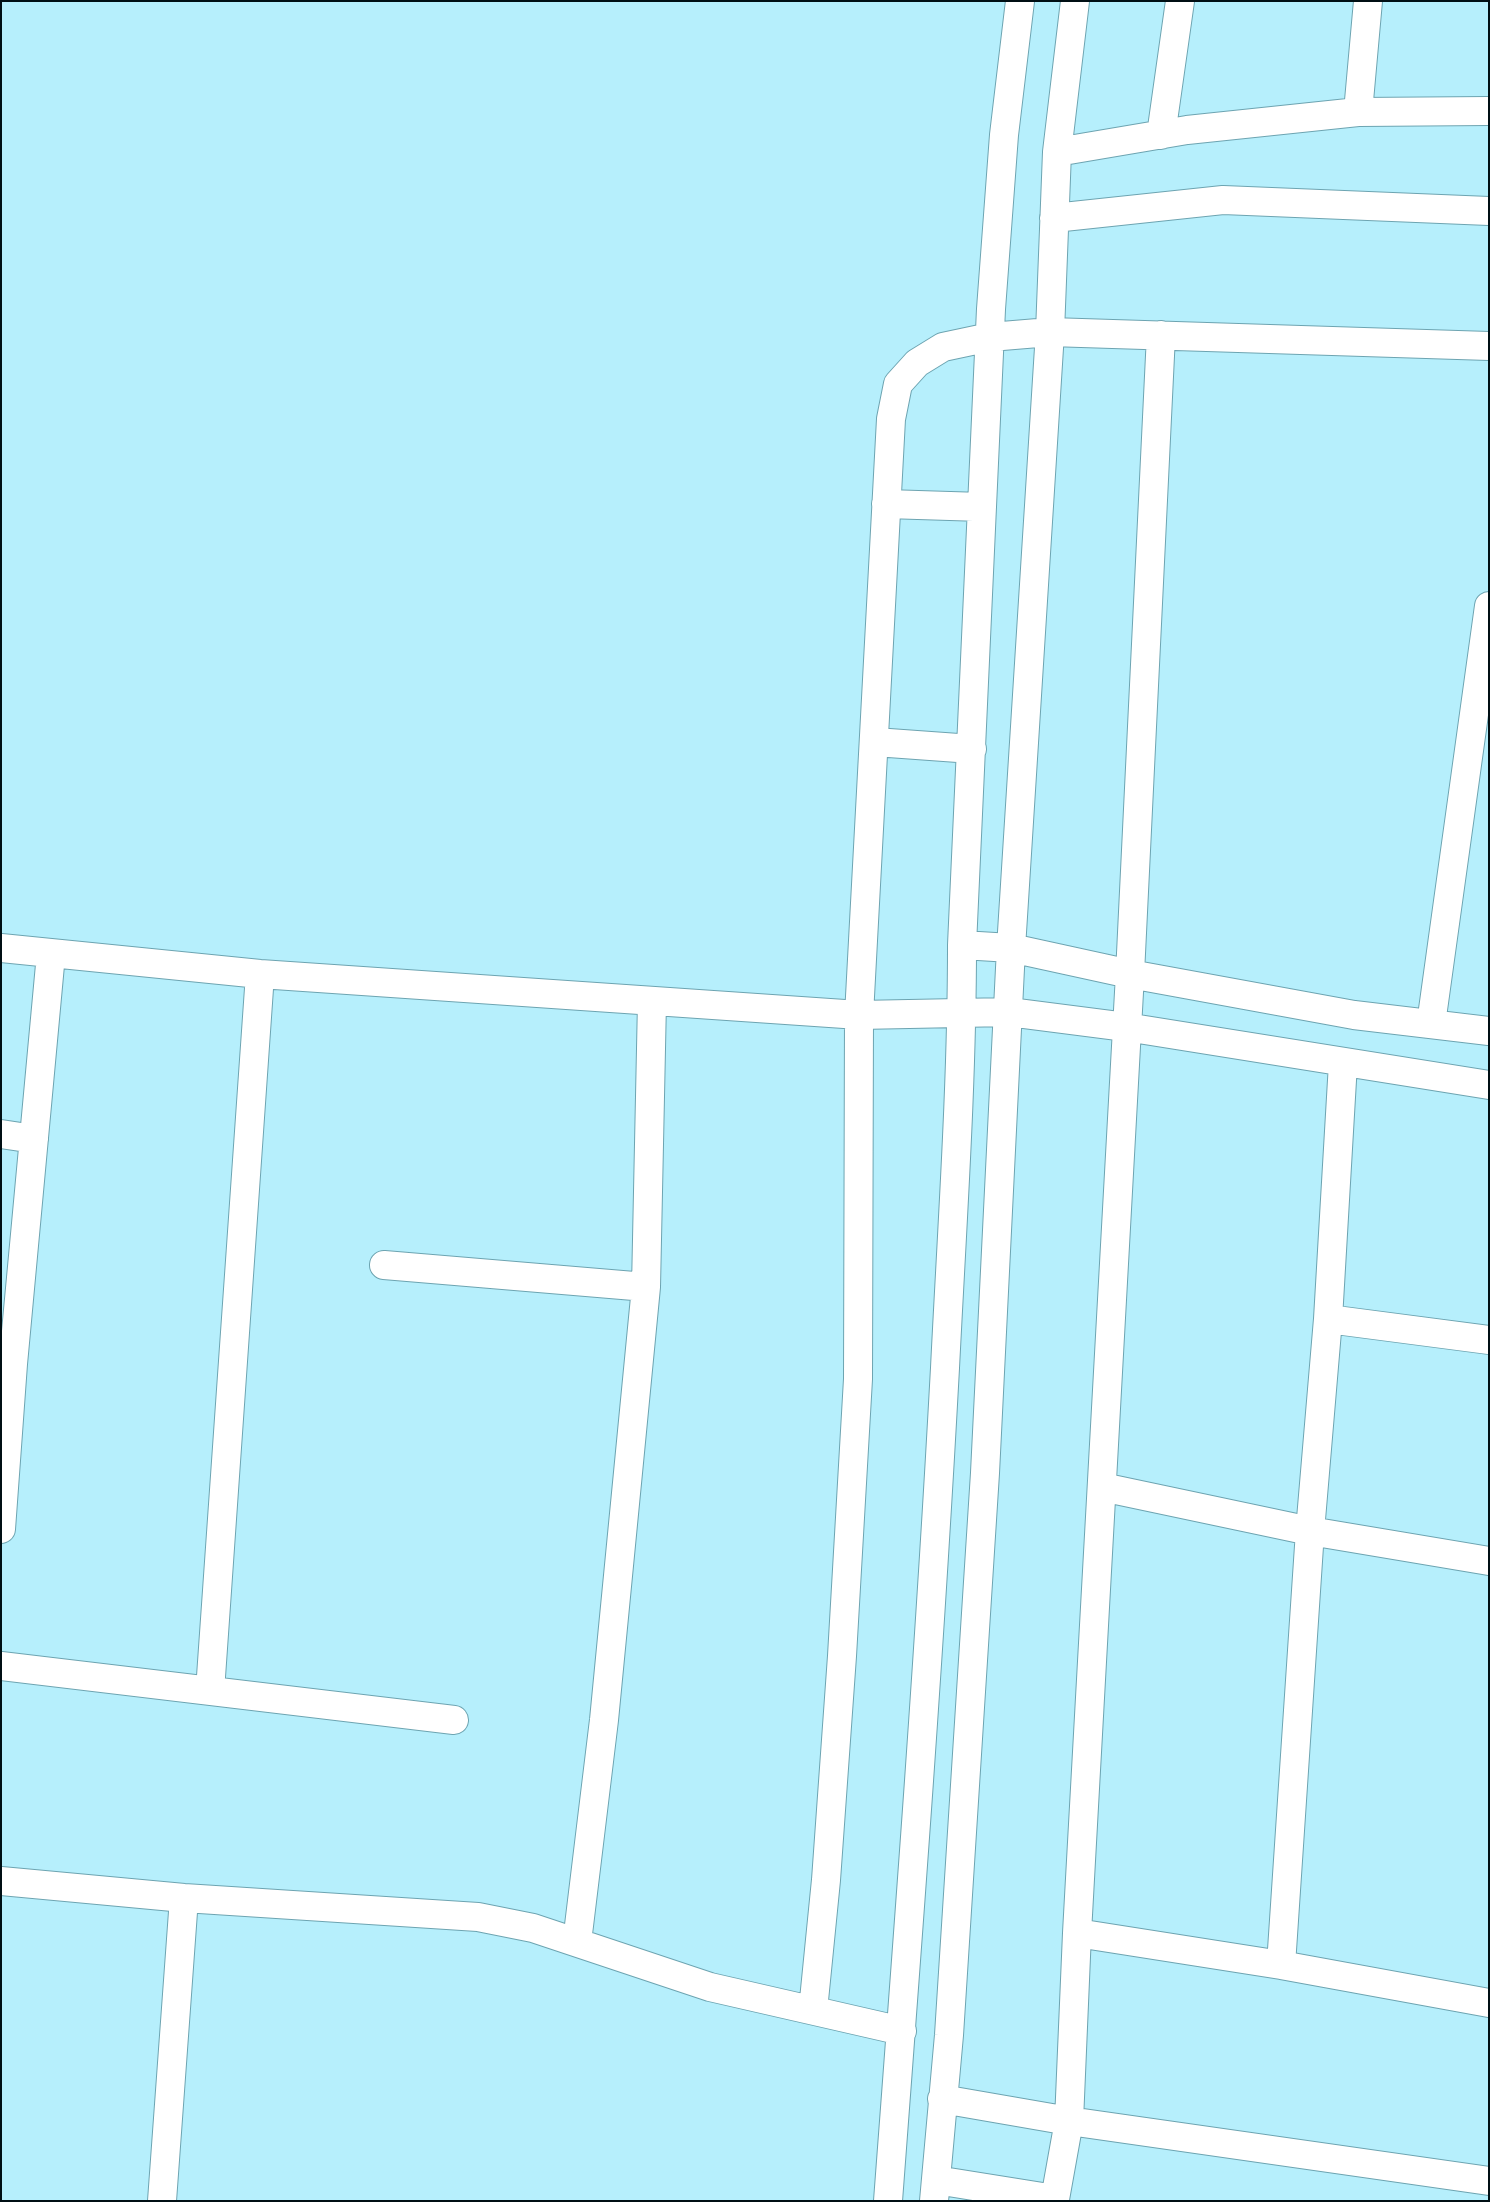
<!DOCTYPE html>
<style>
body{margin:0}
#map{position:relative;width:1490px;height:2202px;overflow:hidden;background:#b6effc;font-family:"Roboto Condensed",sans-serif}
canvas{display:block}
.frame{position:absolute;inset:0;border:2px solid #000f14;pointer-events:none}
</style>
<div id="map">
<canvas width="1490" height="2202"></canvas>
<div class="frame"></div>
</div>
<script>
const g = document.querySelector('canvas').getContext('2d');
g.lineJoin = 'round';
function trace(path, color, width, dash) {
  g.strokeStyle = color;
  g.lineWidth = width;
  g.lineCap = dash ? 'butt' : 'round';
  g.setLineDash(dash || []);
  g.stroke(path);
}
const minor = new Path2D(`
 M1358,112L1368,1
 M1161,135L1180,1
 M1057,152L1187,130L1358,112L1489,111
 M1054,218L1223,200L1489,211
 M886,504L982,507
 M875,742L972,749
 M962,945L1011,948L1130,974L1354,1015L1489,1031
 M1,948L260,974L859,1015L1009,1012L1126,1027L1489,1085
 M1431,1024L1489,606
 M1343,1063L1328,1319L1489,1340
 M1,1134L34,1139
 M384,1265L646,1287
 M1328,1319L1310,1531L1489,1561
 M1102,1487L1310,1531L1281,1965L1489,2003
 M1,1529L13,1364L51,954
 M1,1666L454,1720
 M210,1691L260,974
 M1,1881L184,1898L478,1917L533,1928L710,1987L902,2031
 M1077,1933L1281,1965
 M577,1942L604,1720L646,1287L652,1001
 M813,2010L826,1880L842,1656L858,1379L859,1015L891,419L898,384L917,363L943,347L990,337L1050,332L1489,346
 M942,2099L1069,2121L1489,2181
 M936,2180L1055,2199L1069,2121L1077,1933L1130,974L1161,335
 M162,2201L184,1898
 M888,2201C909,1923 930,1646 945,1368C952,1227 962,1086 962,945L991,309L1004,135L1020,1
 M934,2201L949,2035L985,1473L1011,948L1050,332L1057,152L1075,1`);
trace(minor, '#6da4b1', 30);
trace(minor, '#fff', 28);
</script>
